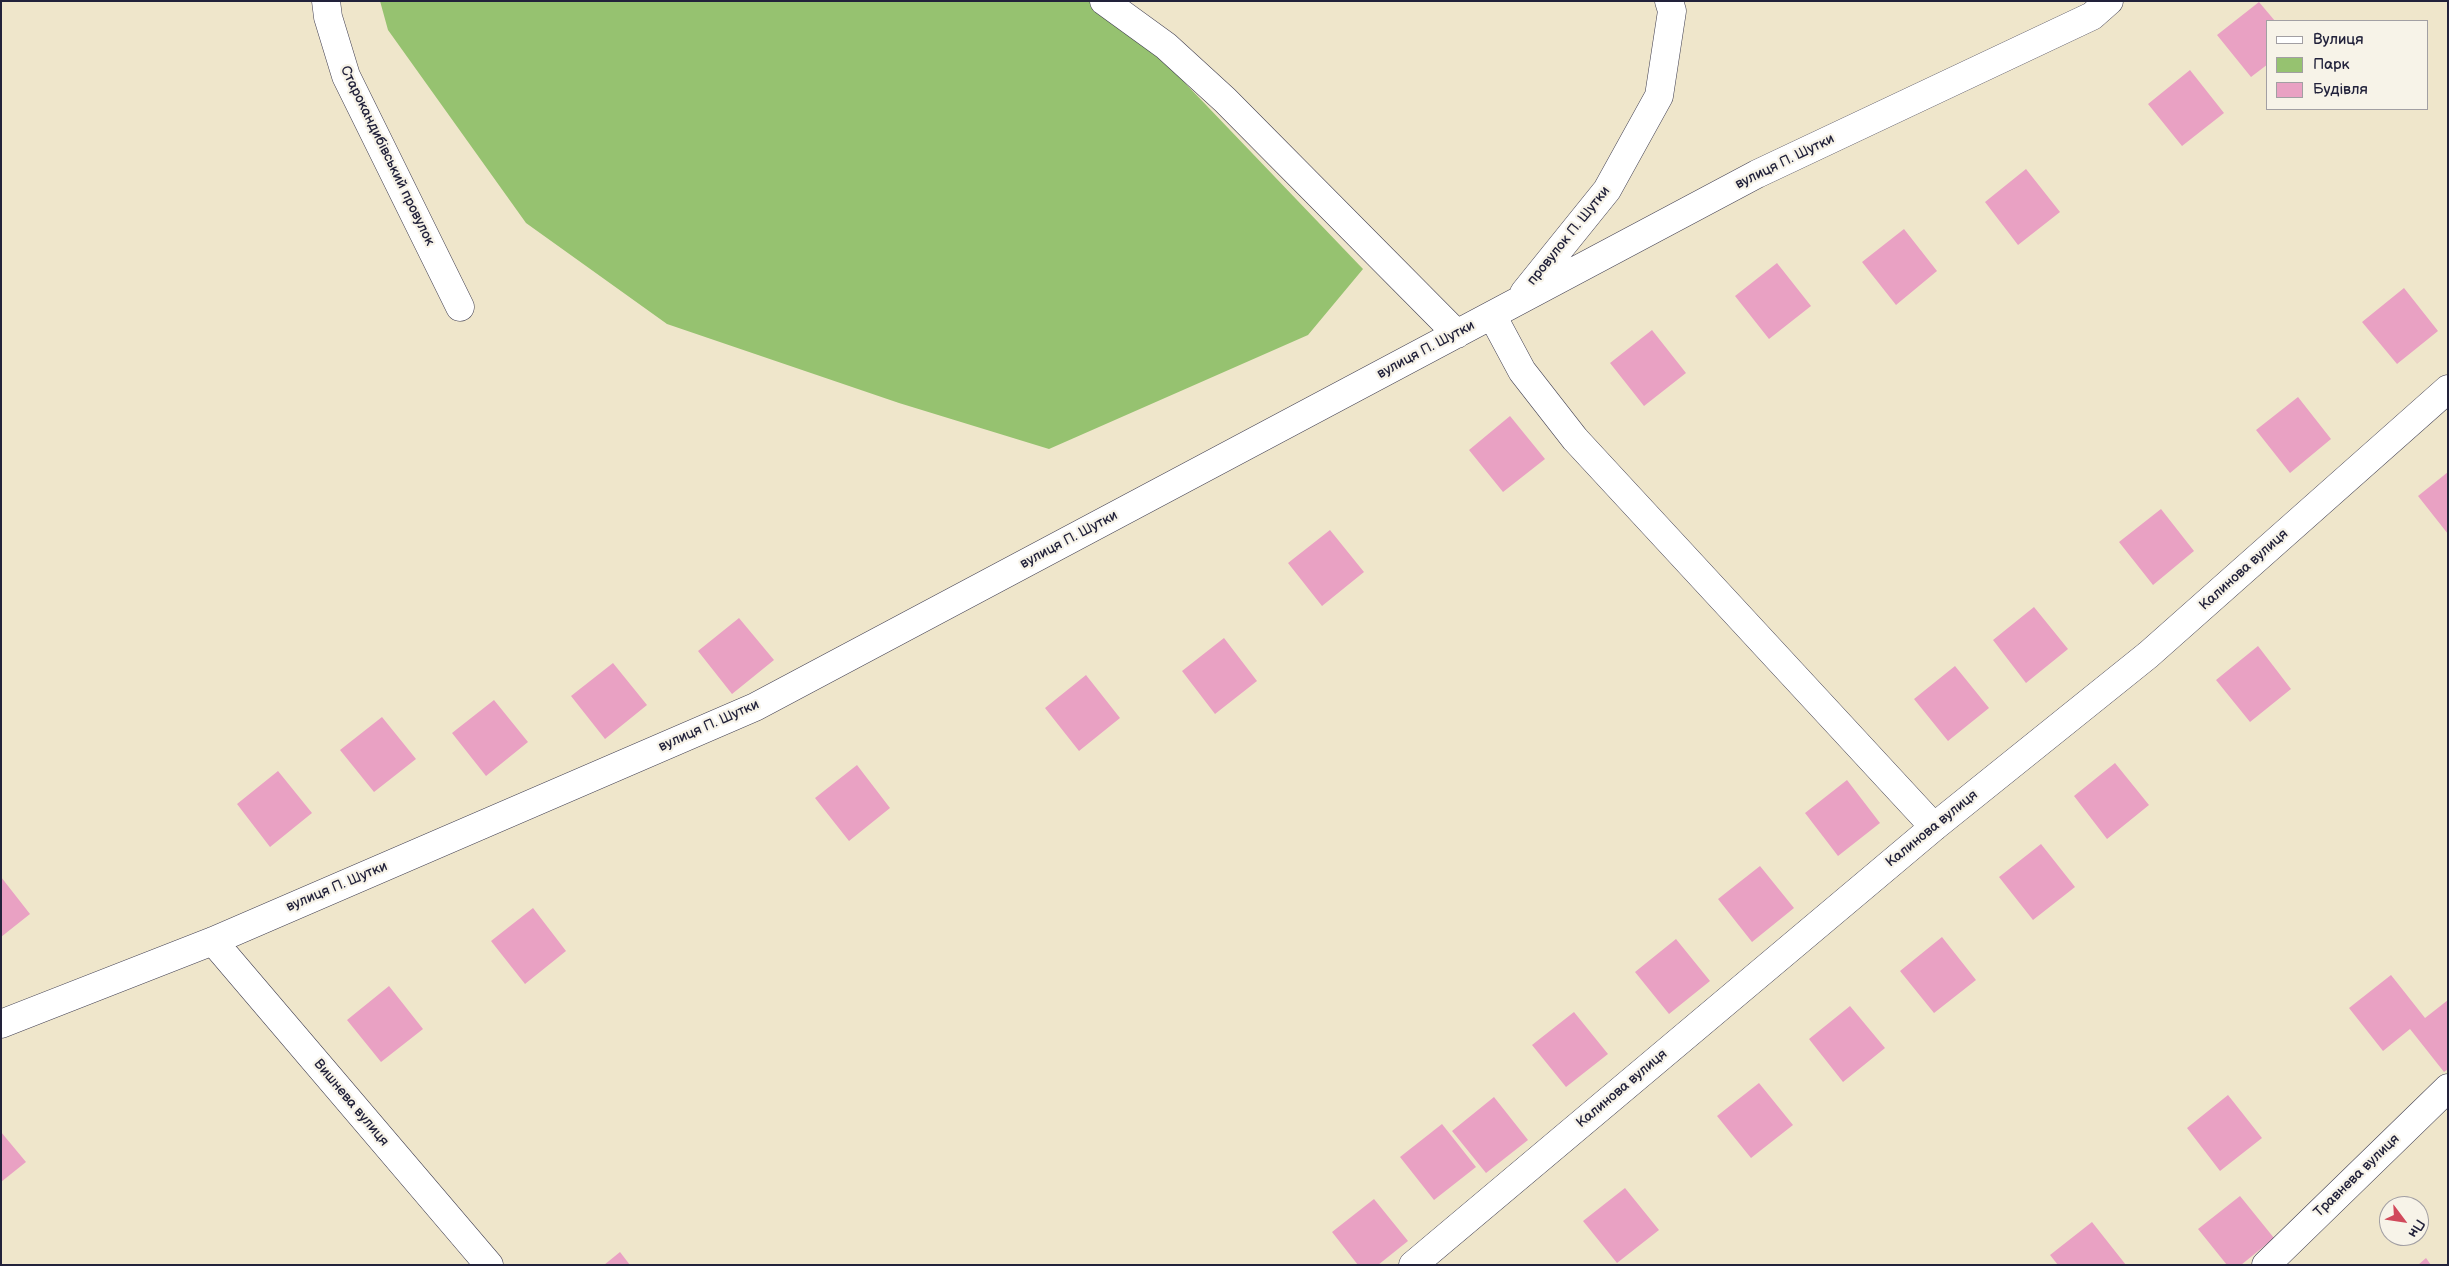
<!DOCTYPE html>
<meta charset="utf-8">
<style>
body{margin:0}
#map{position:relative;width:2449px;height:1266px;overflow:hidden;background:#efe6cb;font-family:"Balsamiq Sans",sans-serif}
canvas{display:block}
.frame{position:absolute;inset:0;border:2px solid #22223b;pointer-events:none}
.legend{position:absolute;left:2266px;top:20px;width:162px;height:90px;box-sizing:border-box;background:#f7f3e8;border:1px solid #a29fa3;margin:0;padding:6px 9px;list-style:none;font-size:15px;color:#22223b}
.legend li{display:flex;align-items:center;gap:10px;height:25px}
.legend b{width:25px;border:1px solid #a29fa3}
.north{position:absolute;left:2379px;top:1196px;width:50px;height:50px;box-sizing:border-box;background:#f7f3e8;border:1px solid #a29fa3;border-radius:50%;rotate:121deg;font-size:14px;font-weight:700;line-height:20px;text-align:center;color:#22223b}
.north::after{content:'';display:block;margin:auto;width:18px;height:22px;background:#d1495b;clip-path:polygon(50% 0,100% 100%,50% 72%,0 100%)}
</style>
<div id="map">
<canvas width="2449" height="1266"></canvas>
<div class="frame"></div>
<ul class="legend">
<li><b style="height:6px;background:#fff"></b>Вулиця</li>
<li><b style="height:14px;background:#96c270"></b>Парк</li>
<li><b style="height:14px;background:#e9a1c3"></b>Будівля</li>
</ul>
<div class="north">Пн</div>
</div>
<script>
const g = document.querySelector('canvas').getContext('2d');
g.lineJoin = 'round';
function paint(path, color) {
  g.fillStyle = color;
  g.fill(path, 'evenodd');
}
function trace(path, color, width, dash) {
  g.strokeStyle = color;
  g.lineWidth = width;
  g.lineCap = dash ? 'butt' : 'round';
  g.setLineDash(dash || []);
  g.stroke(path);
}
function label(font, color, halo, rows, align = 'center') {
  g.font = font + ' "Balsamiq Sans",sans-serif';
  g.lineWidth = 4.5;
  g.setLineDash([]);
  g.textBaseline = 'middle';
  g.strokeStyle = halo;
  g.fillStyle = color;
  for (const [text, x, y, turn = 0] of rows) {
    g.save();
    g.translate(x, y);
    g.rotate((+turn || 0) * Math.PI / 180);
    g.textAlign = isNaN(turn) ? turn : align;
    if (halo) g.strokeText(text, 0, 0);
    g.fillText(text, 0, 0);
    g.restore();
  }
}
paint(new Path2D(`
 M380,1H1125L1185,83L1363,269L1308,335L1049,449L899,403L667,324L526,223L388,30Z`), '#96c270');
paint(new Path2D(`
 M2259,2L2275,21H2268V64L2251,77L2217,35Z
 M2190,70L2224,113L2182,146L2148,104Z
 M2026,169L2060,212L2018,245L1985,202Z
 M1904,229L1937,271L1896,305L1862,262Z
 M1777,263L1811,306L1769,339L1735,296Z
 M2404,288L2438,331L2397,364L2362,322Z
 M1652,330L1686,373L1644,406L1610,363Z
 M2298,397L2331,439L2290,473L2256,430Z
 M1510,416L1545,459L1503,492L1469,450Z
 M2448,472V534L2418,496Z
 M2161,509L2194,551L2153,585L2119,542Z
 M1330,530L1364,572L1322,606L1288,563Z
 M2034,607L2068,649L2026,683L1993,640Z
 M739,618L774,660L732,694L698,651Z
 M1224,638L1257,681L1215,714L1182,671Z
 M2258,646L2291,689L2250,722L2216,680Z
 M613,663L647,705L605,739L571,696Z
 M1955,666L1989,708L1948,741L1914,699Z
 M1086,675L1120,718L1079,751L1045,708Z
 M494,700L528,742L486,776L452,733Z
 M382,717L416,759L374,792L340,750Z
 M2115,763L2149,805L2107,839L2074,796Z
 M857,765L890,808L849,841L815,798Z
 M278,771L312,813L270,847L237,804Z
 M1847,780L1880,823L1838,856L1805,813Z
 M2041,844L2075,887L2033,920L1999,877Z
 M1760,866L1794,908L1752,942L1718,899Z
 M1,877L30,914L1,937Z
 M533,908L566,951L525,984L491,941Z
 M1942,937L1976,980L1934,1013L1900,971Z
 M1676,939L1710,981L1669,1014L1635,972Z
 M2391,975L2425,1018L2448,1000V1069L2444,1072L2410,1029L2383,1051L2349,1008Z
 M389,986L423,1029L381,1062L347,1020Z
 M1850,1006L1885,1048L1843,1082L1809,1039Z
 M1574,1012L1608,1054L1566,1087L1532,1045Z
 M1759,1083L1793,1125L1751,1158L1717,1116Z
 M2228,1095L2262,1138L2220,1171L2187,1128Z
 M1494,1097L1528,1140L1486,1173L1452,1131Z
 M1442,1124L1476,1167L1434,1200L1400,1157Z
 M1,1132L26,1162L1,1182Z
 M1625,1188L1659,1230L1617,1263L1583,1221Z
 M2240,1196L2274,1238L2241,1265H2227L2198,1229Z
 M1374,1199L1408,1241L1378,1265H1358L1332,1232Z
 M2092,1222L2126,1265H2058L2050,1255Z
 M620,1252L630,1265H604Z
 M2426,1258L2431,1265H2418Z`), '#e9a1c3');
const minor = new Path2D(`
 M326,1L328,17L346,76L460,307
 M1104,1L1166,46L1225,100L1457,334
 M1524,293L1607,190L1659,96L1672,11L1669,1
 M1492,315L1522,371L1575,439L1934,827
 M213,941L489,1265
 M1,1024L213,941L755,707L1757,174L2092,16L2109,1
 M1413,1265L1934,827L2148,655L2448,389
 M2266,1265L2448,1088`);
trace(minor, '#413f51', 29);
trace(minor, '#fff', 28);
label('14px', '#22223b', '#f7f3e8', [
 ["Старокандибівський провулок",387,156,64],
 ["вулиця П. Шутки",1785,162,-26],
 ["провулок П. Шутки",1569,236,-51],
 ["вулиця П. Шутки",1426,350,-28],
 ["вулиця П. Шутки",1069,540,-28],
 ["Калинова вулиця",2244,570,-42],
 ["вулиця П. Шутки",709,726,-24],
 ["Калинова вулиця",1932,829,-39],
 ["вулиця П. Шутки",337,887,-23],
 ["Калинова вулиця",1622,1089,-40],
 ["Вишнева вулиця",351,1103,50],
 ["Травнева вулиця",2357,1176,-44]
]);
</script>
